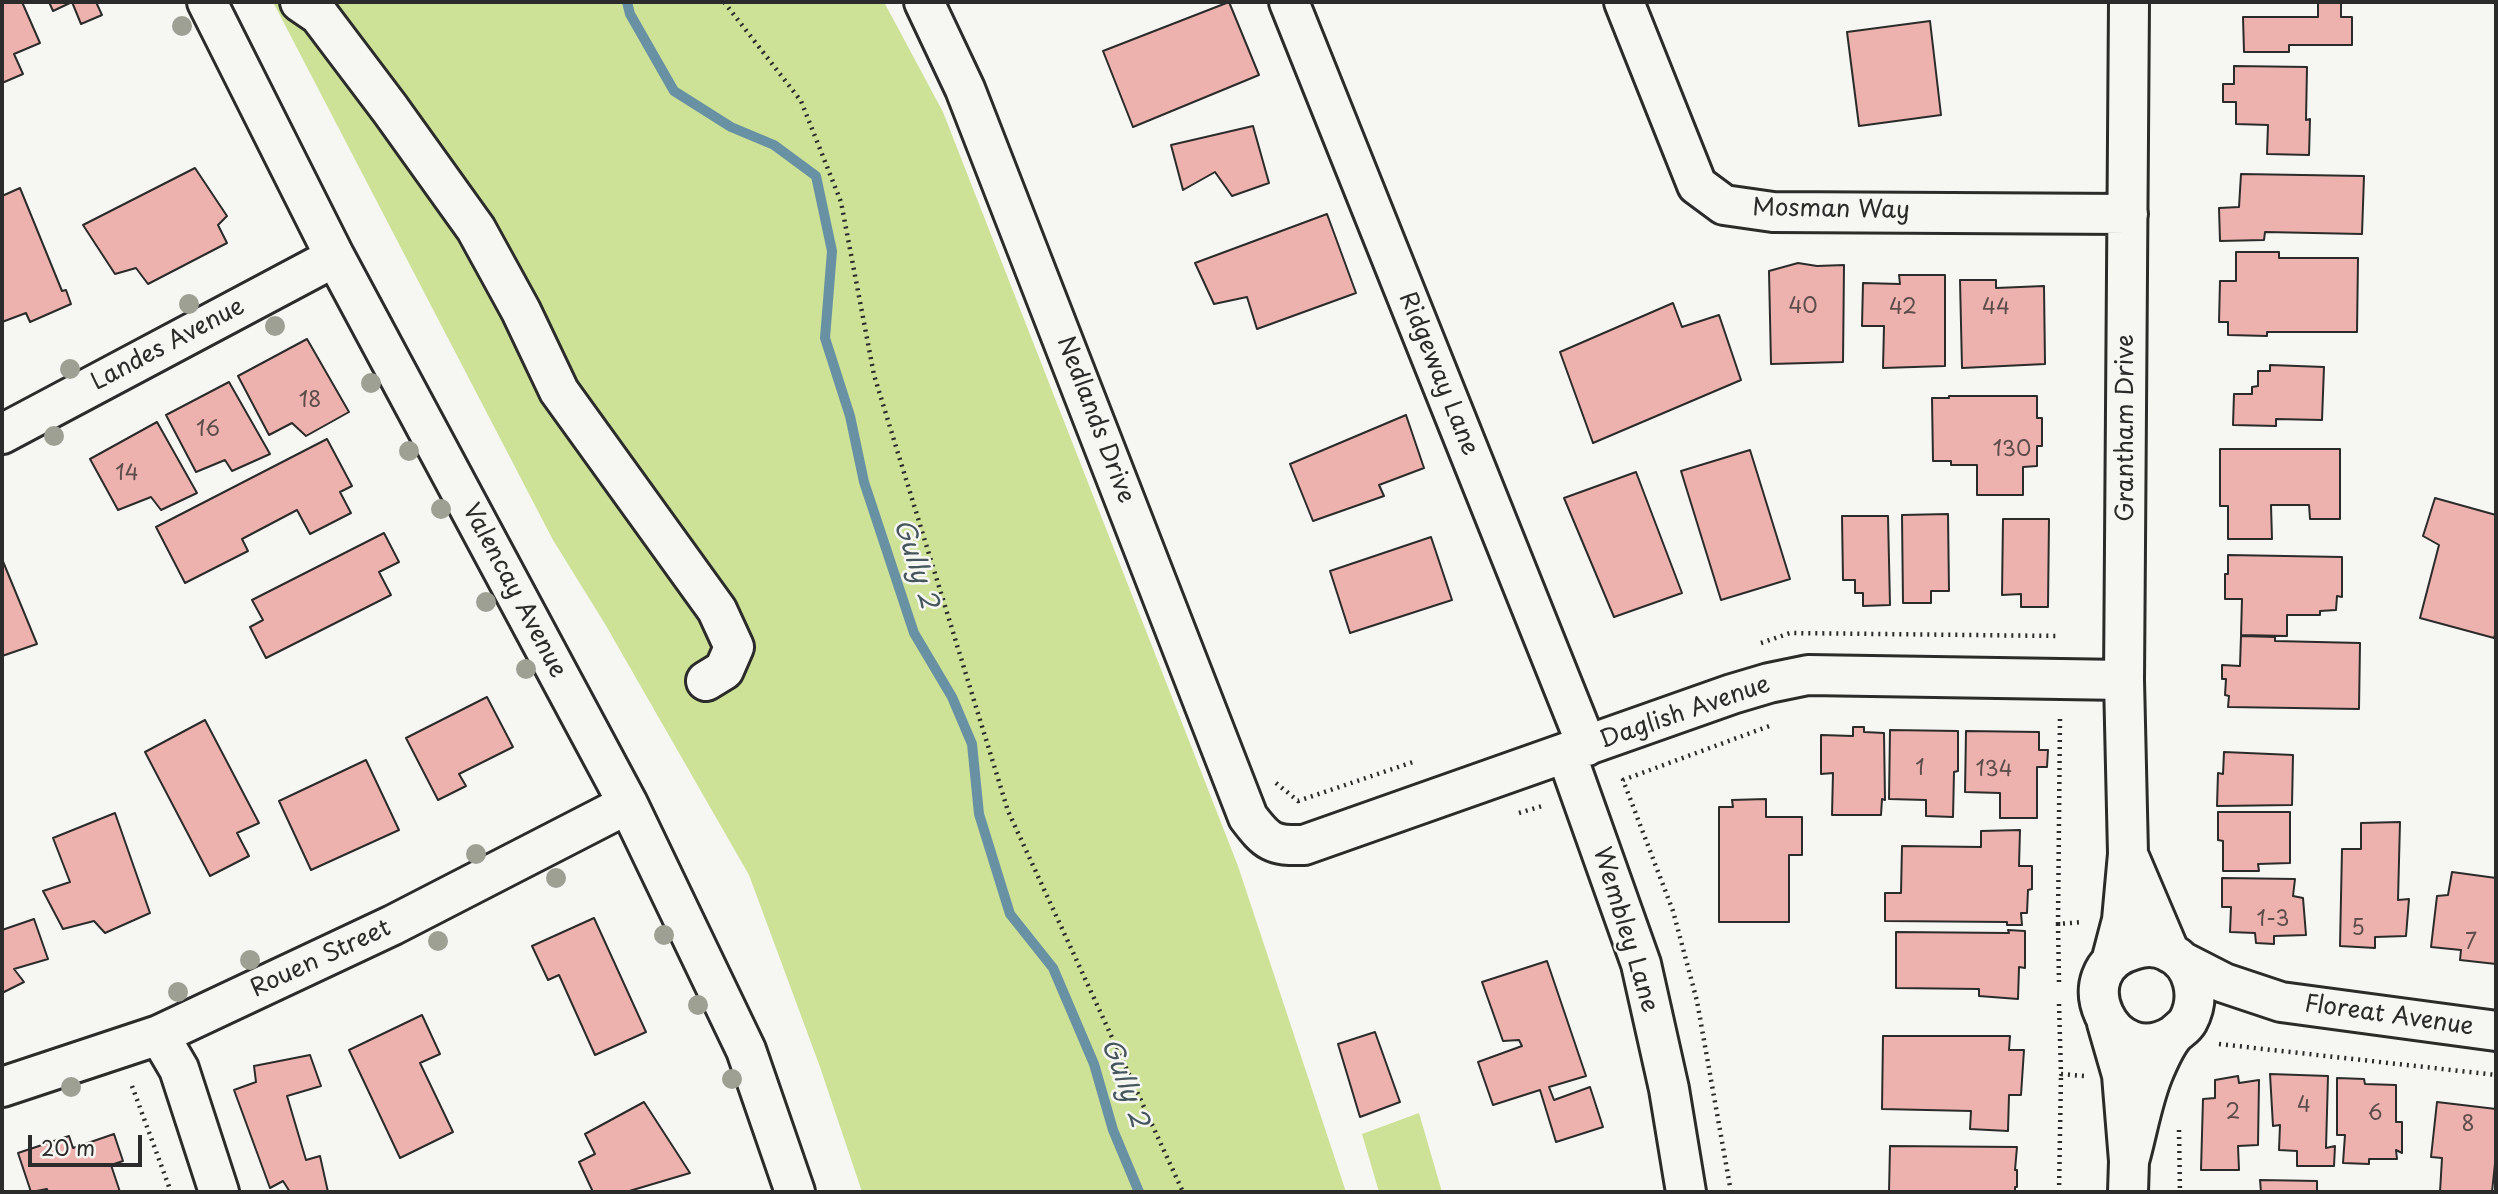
<!DOCTYPE html>
<style>
body{margin:0}
#map{position:relative;width:2498px;height:1194px;overflow:hidden;background:#f6f6f2;font-family:"Playpen Sans",sans-serif}
canvas{display:block}
.frame{position:absolute;inset:0;border:4px solid #2b2b2b;pointer-events:none}
.scale{position:absolute;left:28px;top:1135px;width:114px;height:32px;box-sizing:border-box;border:4px solid #2b2b2b;border-top:0;padding-left:9px;font-size:21px;line-height:24px;white-space:nowrap;color:#2b2b2b;-webkit-text-stroke:5px #f6f6f2;paint-order:stroke}
</style>
<div id="map">
<canvas width="2498" height="1194"></canvas>
<div class="frame"></div>
<div class="scale">20 m</div>
</div>
<script>
const g = document.querySelector('canvas').getContext('2d');
g.lineJoin = 'round';
function paint(path, color) {
  g.fillStyle = color;
  g.fill(path, 'evenodd');
}
function trace(path, color, width, dash) {
  g.strokeStyle = color;
  g.lineWidth = width;
  g.lineCap = dash ? 'butt' : 'round';
  g.setLineDash(dash || []);
  g.stroke(path);
}
function label(font, color, halo, rows, align = 'center') {
  g.font = font + ' "Playpen Sans",sans-serif';
  g.lineWidth = 5;
  g.setLineDash([]);
  g.textBaseline = 'middle';
  g.strokeStyle = halo;
  g.fillStyle = color;
  for (const [text, x, y, turn = 0] of rows) {
    g.save();
    g.translate(x, y);
    g.rotate((+turn || 0) * Math.PI / 180);
    g.textAlign = isNaN(turn) ? turn : align;
    if (halo) g.strokeText(text, 0, 0);
    g.fillText(text, 0, 0);
    g.restore();
  }
}
paint(new Path2D(`
 M273,2H884L943,112L1238,866L1346,1192H862L820,1067L749,875L605,624L553,540Z
 M1419,1113L1442,1192H1379L1362,1134Z`), '#cde297');
trace(new Path2D(`
 M627,2L630,14L674,91L731,127L774,145L816,176L832,251L825,338L850,416L864,482L914,633L952,697L972,744L979,814L1010,914L1053,968L1094,1064L1113,1130L1139,1192`), '#6991a4', 10);
const building = new Path2D(`
 M2,2H22L40,43L14,54L23,74L2,83Z
 M49,2H96L102,15L81,24L72,2L53,11Z
 M1229,2L1259,75L1133,127L1103,51Z
 M2318,2H2341V17H2352V45H2289V52H2244L2243,17H2318Z
 M1930,21L1941,115L1859,126L1847,32Z
 M2234,66L2307,67L2306,120L2310,119L2309,155L2267,154L2268,125L2236,124V102H2223V84H2234Z
 M1253,126L1269,183L1232,196L1215,172L1183,190L1171,145Z
 M195,168L227,216L218,225L227,243L148,284L136,268L115,274L83,225Z
 M2241,174L2364,176L2362,234L2265,232L2264,240L2220,241L2219,208L2239,207Z
 M20,188L62,291L66,290L71,304L30,322L26,313L2,322V196Z
 M1327,214L1356,293L1257,329L1247,297L1214,304L1195,263Z
 M2236,252H2279V258H2358L2357,332H2267V336L2228,335V322H2219L2220,281H2236Z
 M1798,263L1817,266L1844,265L1843,362L1771,364L1769,271Z
 M1899,275H1945V366L1883,368L1884,326H1862L1863,283L1900,284Z
 M1960,280H1996V288L2044,286L2045,364L1962,368Z
 M1673,303L1682,327L1719,315L1741,380L1593,443L1560,352Z
 M307,339L349,412L306,436L292,423L269,435L238,376Z
 M2270,365L2324,367L2322,420L2276,419V426L2233,425L2234,394H2252V387L2258,386V371H2270Z
 M229,382L270,454L232,471L225,460L196,472L166,415Z
 M1949,396H2037V418H2042V446H2037V466L2023,467V495H1977V465H1951V461H1933L1932,398H1949Z
 M1406,415L1424,468L1379,485L1384,496L1313,521L1290,464Z
 M157,422L197,493L161,510L151,497L118,510L90,459Z
 M327,439L352,486L340,492L351,513L310,534L297,510L242,539L248,551L185,583L156,527Z
 M2220,449H2340V519H2310L2309,505H2271L2272,539H2228V506H2220Z
 M1750,450L1790,579L1721,600L1681,471Z
 M1636,472L1682,593L1614,617L1564,498Z
 M2435,498L2496,515V631L2494,638L2420,618L2439,545L2423,536Z
 M1948,514L1949,591H1931V603H1903L1902,515Z
 M1842,516H1888L1890,605L1863,606V593H1855V580H1843Z
 M2003,519H2049L2048,607H2021V594L2002,595Z
 M384,533L399,562L379,572L391,595L266,658L250,627L263,620L252,600Z
 M1431,537L1452,600L1350,633L1330,571Z
 M2228,555L2342,557V597L2337,596L2336,610L2320,611V615H2287V636L2241,635L2242,599H2225V574H2228Z
 M2,559L37,644L2,656Z
 M2241,636L2275,637V641L2360,643L2359,709L2228,707L2229,696L2225,695L2226,679H2222V665L2240,666Z
 M487,697L513,747L459,774L466,786L438,800L406,738Z
 M205,720L259,823L237,833L249,856L210,876L145,752Z
 M1853,727H1864V732L1884,733L1885,800L1882,799L1881,815H1832L1833,773L1821,774V735L1853,736Z
 M1890,730L1958,731V771L1954,772L1953,817L1926,816V800L1889,799Z
 M1966,731L2039,732V750H2048L2047,767H2037V818H2000V793L1965,792Z
 M2224,752L2293,755L2292,805L2217,806L2218,773L2223,774Z
 M366,760L399,830L311,870L279,801Z
 M1766,799V817H1802V855H1789V922H1719V807H1733L1732,800Z
 M2218,812H2290V863L2258,864L2259,871H2223V841L2218,840Z
 M115,813L150,913L105,933L94,921L63,929L43,891L70,882L53,838Z
 M2400,822L2398,900L2409,899L2406,936L2375,937V948L2340,946L2342,849H2361V823Z
 M2020,830L2019,866H2032V889L2028,890L2027,913H2021L2022,925H2007V922L1885,921V893H1901L1902,846L1981,847V831Z
 M2452,872L2496,878V964L2460,960L2461,950L2431,947L2437,896L2448,895Z
 M2222,878L2295,879L2293,896L2303,898L2306,935L2274,936V944L2256,943L2255,933L2230,932L2231,907H2222Z
 M594,918L646,1032L595,1055L559,975L548,980L532,946Z
 M34,919L48,959L14,969L24,982L2,993V930Z
 M2008,930L2025,931V968L2019,967L2018,999L1979,996V989L1896,988V932L2009,933Z
 M1547,961L1586,1076L1549,1087L1554,1100L1590,1087L1603,1127L1556,1142L1540,1090L1493,1105L1478,1062L1522,1046L1519,1040L1503,1041L1482,982Z
 M422,1015L440,1054L420,1063L453,1132L400,1158L349,1050Z
 M1375,1032L1400,1102L1360,1117L1338,1044Z
 M1883,1036H2010L2009,1050H2024L2021,1095H2009L2008,1131L1970,1129L1971,1111L1882,1109Z
 M310,1055L321,1086L287,1096L306,1160L320,1156L328,1192H290L283,1181L270,1188L234,1090L256,1082L254,1066Z
 M2270,1074L2328,1076L2326,1148L2335,1146L2334,1166H2297V1151L2279,1150L2280,1125L2273,1126Z
 M2238,1076L2239,1083L2259,1080L2258,1145L2238,1146L2239,1170H2201L2203,1099L2215,1098V1080Z
 M2337,1078L2364,1079L2365,1084L2396,1085V1122H2402V1153L2396,1150L2397,1159H2369V1164L2343,1163L2345,1135H2337Z
 M644,1102L690,1173L626,1192H593L579,1162L595,1154L585,1134Z
 M2437,1102L2496,1109V1154L2492,1192H2440L2442,1158L2431,1157Z
 M114,1134L123,1161L111,1165L120,1192H48L47,1189L31,1192L18,1153L69,1136L73,1148Z
 M1890,1146L2017,1147L2015,1170H2017V1187H2015V1192H1889Z
 M2260,1180L2317,1181V1192H2261Z`);
paint(building, '#edb2ad');
trace(building, '#2b2b2b', 2);
const minor = new Path2D(`
 M207,2L335,257L628,804L746,1050L795,1192
 M300,2L319,15L390,109L476,229L521,311L559,391L717,610L734,647L724,670L706,681
 M924,2L965,89L1248,817C1267,842 1272,846 1304,845L1732,694L1769,683L1808,675L2124,680
 M1289,2L1587,746
 M1624,2L1697,185L1724,205L1773,212L2128,214
 M2,434L335,257
 M1566,753L1641,964L1669,1089L1686,1192
 M2130,859L2170,953
 M2181,961L2224,983L2281,1002L2496,1031
 M2111,962L2122,920L2128,854L2124,680L2129,2
 M2107,1023L2122,1075L2129,1161L2128,1192
 M159,1035L179,1069L219,1192
 M2,1087L159,1035L393,925L628,804
 M2129,1161C2137,1133 2142,1101 2153,1074C2158,1062 2165,1046 2173,1036C2178,1030 2184,1028 2188,1021C2201,997 2194,964 2169,952C2158,946 2144,946 2133,950C2064,969 2111,1074 2174,1035`);
trace(minor, '#2b2b2b', 44);
trace(new Path2D(`
 M724,2L801,101L841,202L874,375L1008,811L1183,1192
 M1761,643L1790,633L2060,636
 M1276,783L1298,801L1416,761
 M1519,813L1542,806L1543,808
 M2058,924L2060,717
 M2059,982L2058,924L2083,922
 M2059,1004L2061,1074L2084,1076
 M2219,1044L2496,1075
 M132,1086L171,1192
 M2179,1130L2180,1192
 M1731,1192L1697,1001L1673,911L1623,780L1772,725
 M2059,1192L2061,1074`), '#2b2b2b', 4.5, [2, 5]);
trace(minor, '#f6f6f2', 38);
g.fillStyle = '#9da093';
for (const [x, y] of [
 [182,26],
 [189,304],
 [275,326],
 [70,369],
 [371,383],
 [54,436],
 [409,451],
 [441,509],
 [486,602],
 [526,669],
 [476,854],
 [556,878],
 [664,935],
 [438,941],
 [250,960],
 [178,992],
 [698,1005],
 [732,1079],
 [71,1087]
]) {
  g.beginPath();
  g.arc(x, y, 10, 0, 2 * Math.PI);
  g.fill();
}
label('21px', '#5c4d4c', null, [
 ["40",1803,307],
 ["42",1903,308],
 ["44",1996,308],
 ["18",310,401],
 ["16",208,430],
 ["130",2012,450],
 ["14",127,474],
 ["1",1920,769],
 ["134",1994,770],
 ["1-3",2273,920],
 ["5",2358,929],
 ["7",2471,943],
 ["4",2304,1106],
 ["2",2233,1113],
 ["6",2375,1114],
 ["8",2468,1125]
]);
label('24px', '#2b2b2b', '#f6f6f2', [
 ["Mosman Way",1831,210,1],
 ["Landes Avenue",168,345,-28],
 ["Ridgeway Lane",1438,374,68],
 ["Nedlands Drive",1095,420,69],
 ["Grantham Drive",2126,428,-90],
 ["Valencay Avenue",514,591,62],
 ["Daglish Avenue",1685,713,-19],
 ["Wembley Lane",1625,930,73],
 ["Rouen Street",321,959,-25],
 ["Floreat Avenue",2389,1016,8]
]);
label('italic 26px', '#45565d', '#f6f6f2', [
 ["Gully 2",915,564,72],
 ["Gully 2",1124,1083,70]
]);
</script>
